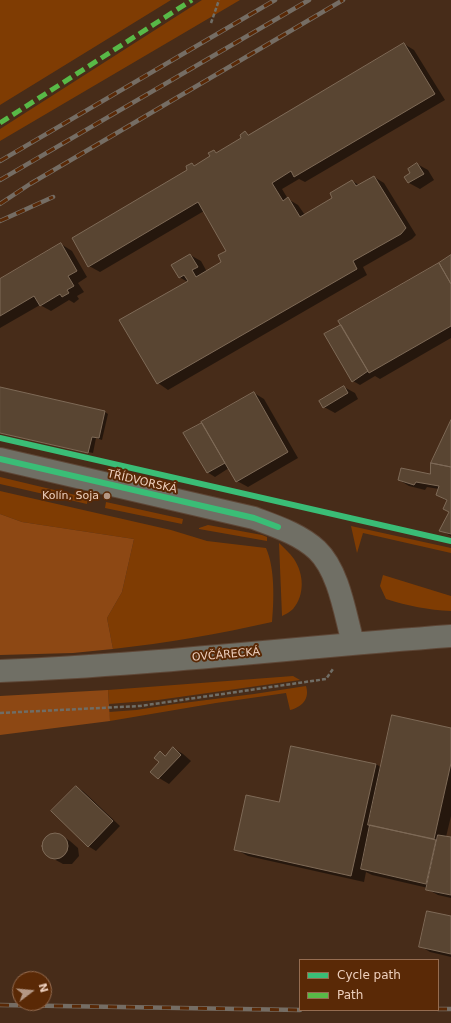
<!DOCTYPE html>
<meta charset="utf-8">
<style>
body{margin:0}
#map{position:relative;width:451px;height:1023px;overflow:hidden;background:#472c19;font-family:"DejaVu Sans",sans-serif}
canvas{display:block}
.legend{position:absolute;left:299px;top:959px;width:140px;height:52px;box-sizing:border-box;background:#5a2906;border:1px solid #956c50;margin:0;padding:5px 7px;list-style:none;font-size:12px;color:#eed0be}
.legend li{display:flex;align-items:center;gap:8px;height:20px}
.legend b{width:20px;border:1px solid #956c50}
.north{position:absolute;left:12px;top:971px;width:40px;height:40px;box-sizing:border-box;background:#5a2906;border:1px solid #956c50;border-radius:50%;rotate:74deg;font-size:11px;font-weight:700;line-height:16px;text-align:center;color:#eed0be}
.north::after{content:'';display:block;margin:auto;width:14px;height:18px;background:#b49784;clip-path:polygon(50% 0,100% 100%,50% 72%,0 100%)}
</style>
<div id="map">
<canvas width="451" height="1023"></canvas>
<ul class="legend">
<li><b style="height:5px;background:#3abd76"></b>Cycle path</li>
<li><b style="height:5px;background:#58b947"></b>Path</li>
</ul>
<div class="north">N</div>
</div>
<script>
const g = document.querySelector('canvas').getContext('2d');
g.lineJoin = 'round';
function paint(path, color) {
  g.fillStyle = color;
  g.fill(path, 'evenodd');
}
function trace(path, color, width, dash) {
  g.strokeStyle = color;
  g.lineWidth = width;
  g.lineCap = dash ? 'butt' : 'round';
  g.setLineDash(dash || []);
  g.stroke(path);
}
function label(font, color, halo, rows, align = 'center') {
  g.font = font + ' "DejaVu Sans",sans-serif';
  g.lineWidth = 4;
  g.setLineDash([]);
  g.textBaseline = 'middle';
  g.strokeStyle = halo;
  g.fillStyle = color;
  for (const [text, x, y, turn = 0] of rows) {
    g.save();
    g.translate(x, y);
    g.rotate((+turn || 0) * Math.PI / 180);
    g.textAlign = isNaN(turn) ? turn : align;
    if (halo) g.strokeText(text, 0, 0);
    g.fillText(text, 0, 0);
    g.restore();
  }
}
paint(new Path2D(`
 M0,0H171L0,105Z
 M202,0H240L0,141V129Z
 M0,477L88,498L87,504L0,484Z
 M0,491L171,530L207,541L266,548C275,568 274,600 272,622C219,634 167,643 113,649L107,618L122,592L134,539L22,522L0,514Z
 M106,502L183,519L182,524L105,508Z
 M208,525L262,535L267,537V541L199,529V528Z
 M351,526L451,548V553L363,533L357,553Z
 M279,543C284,548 290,553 294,559C304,574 305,595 293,609C290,612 286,614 282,616Z
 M383,575L451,596V611C428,610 408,606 386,599L380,586Z
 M293,676L300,680L158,700L109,704L108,690Z
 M306,686C310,699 302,707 290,710L286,693L216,703L110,721L109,712L136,710L175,704L254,694Z`), '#7f3c03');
paint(new Path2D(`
 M0,514L22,522L134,539L122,592L107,618L113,649L73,653L0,655Z
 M108,690L110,721L0,735V696Z`), '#8d4814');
paint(new Path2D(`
 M404,44L414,50L445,100L305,182L299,179L282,189L288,199L298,205L305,215L333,198L352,181L359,185L374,177L384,183L416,235L412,239L363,267L367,275L168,390L158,383L188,282L179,277L190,255L201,261L207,272L223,262L227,251L204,211L100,272L89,266L189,170L192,164L196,166L212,157L214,151L218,153L243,139L245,133L249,135Z
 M417,164L428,170L434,180L420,189L409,183L406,177L412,173Z
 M61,244L72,251L87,277L78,283L84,292L77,296L79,299L74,303L69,300L51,311L40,305L0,328V280Z
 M451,257V338L380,379L375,376L360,385L353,381Z
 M344,387L355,393L358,399L335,413L324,407L320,401Z
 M0,388L105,412L108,414L102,440L96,438L93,453L0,432Z
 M254,393L264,399L298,458L248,487L237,481L229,468L215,477L207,472Z
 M451,422V536L440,530L450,512L447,501L437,495L439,489L427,487L425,490L409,486L399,480L430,476Z
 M451,729V816L446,837L451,838V898L438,895L427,889L428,888L372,875L366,872L364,882L248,856L235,849L279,803L292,747L376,764L382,768Z
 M173,748L183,754L191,761L169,784L159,778L160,753L166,756Z
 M76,787L83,791L120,826L96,851L88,846Z
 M59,834L70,841L78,848L79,856L72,864H63L52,858L44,851V842L50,835Z
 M451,917V957L430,952L420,946Z`), '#0007');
const building = new Path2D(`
 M404,43L435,94L294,177L291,171L272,183L283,201L288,197L300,217L332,198L330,193L352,180L356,186L374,176L406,228L401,234L353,261L357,269L157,384L119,320L188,281L184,275L179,278L171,265L190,254L198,267L192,270L196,277L221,262L218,255L226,251L198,202L88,267L72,238L187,170L186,166L192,163L194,166L210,156L208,153L214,150L216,153L241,138L240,135L245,131L248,135Z
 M417,163L424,174L408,183L404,177L410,173L408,169Z
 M61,243L77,271L68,276L74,286L67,290L69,293L62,297L60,294L40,306L34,296L0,316V279Z
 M451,255V284L439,263Z
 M439,263L451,284V326L369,373L338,321Z
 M341,325L368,371L352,382L324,334Z
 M344,386L348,393L323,408L319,401Z
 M0,387L105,411L99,438L92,437L88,453L0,433Z
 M254,392L288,452L236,482L201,422Z
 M451,420V467L431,463Z
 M202,423L225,463L207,473L183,433Z
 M431,463L451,467V534L439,531L449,512L443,509L447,500L436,495L439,486L416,482L414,485L398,480L401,468L430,474Z
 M392,715L451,728V763L434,839L368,825Z
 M291,746L376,764L351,876L234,850L246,795L279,802Z
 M173,747L181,755L158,779L150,772L159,762L154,758L160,751L165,756Z
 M76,786L113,821L88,847L51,811Z
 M370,825L436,840L426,884L361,869Z
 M42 846a13 13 0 1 1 26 0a13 13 0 1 1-26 0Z
 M438,835L451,837V895L426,890Z
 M427,911L451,916V954L419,947Z`);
paint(building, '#594532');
trace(building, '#7e6a57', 1);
const major = new Path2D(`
 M0,459L254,518C275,526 300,534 317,550C339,571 345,614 353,643
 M0,671C151,665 301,647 451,636`);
trace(major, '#5e4737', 24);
trace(new Path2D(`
 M211,23L219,0
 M0,713L140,706L326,679L333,669`), '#706d65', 2.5, [4, 2]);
trace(major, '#706f65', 22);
const rail = new Path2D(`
 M0,161L275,0
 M0,180L309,0
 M0,204L30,184L343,0
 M0,221L53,197
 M0,1005L300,1010
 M438,1009H451`);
trace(rail, '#756d64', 4.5);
trace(rail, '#5a2906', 3, [9]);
trace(new Path2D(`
 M0,123L192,0`), '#58b947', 5, [10, 5]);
trace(new Path2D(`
 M0,438L451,541
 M0,459L254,518L278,527`), '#3abd76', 6);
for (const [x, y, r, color] of [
 [107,496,4,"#b49784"]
]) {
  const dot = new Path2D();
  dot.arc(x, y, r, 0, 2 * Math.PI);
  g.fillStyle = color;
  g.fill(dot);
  trace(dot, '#5a2906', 1.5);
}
label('11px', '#eed0be', '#5a2906', [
 ["TŘÍDVORSKÁ",142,482,13],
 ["OVČÁRECKÁ",226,655,-5]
]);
label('11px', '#eed0be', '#5a2906', [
 ["Kolín, Soja",99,496]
], 'right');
</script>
